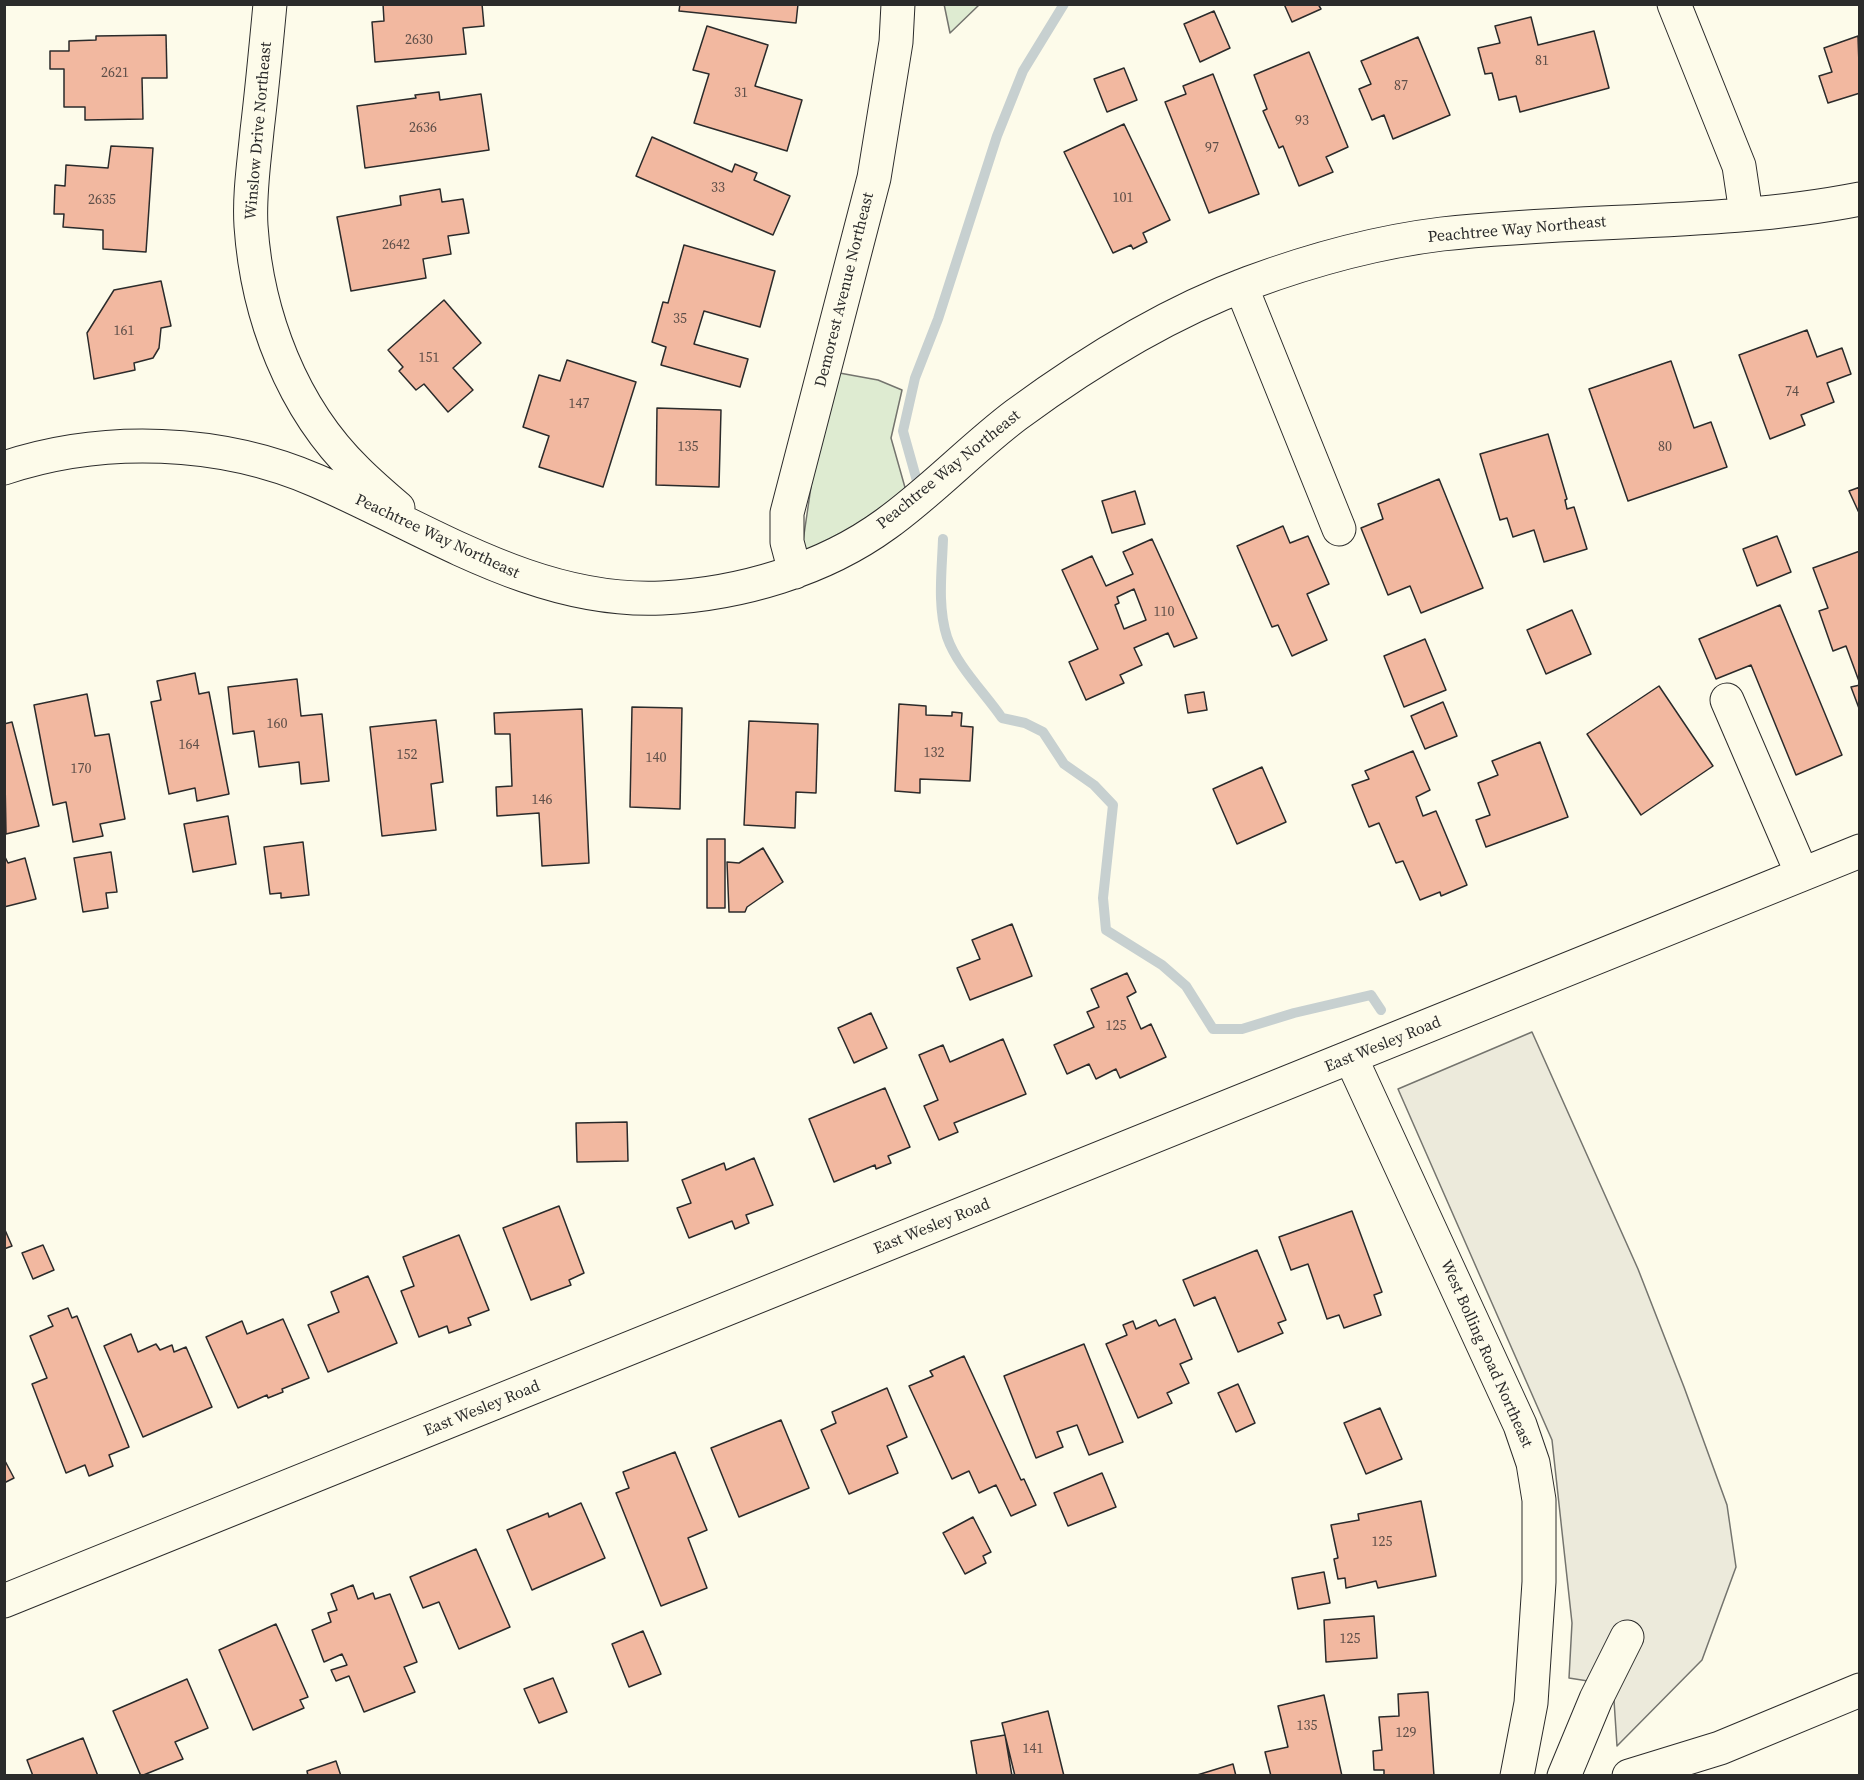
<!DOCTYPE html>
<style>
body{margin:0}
#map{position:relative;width:1864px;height:1780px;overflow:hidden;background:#fdfbea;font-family:"Source Serif 4",serif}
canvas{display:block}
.frame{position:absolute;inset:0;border:6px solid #2b2b2b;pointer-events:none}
</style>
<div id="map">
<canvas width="1864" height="1780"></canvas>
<div class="frame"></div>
</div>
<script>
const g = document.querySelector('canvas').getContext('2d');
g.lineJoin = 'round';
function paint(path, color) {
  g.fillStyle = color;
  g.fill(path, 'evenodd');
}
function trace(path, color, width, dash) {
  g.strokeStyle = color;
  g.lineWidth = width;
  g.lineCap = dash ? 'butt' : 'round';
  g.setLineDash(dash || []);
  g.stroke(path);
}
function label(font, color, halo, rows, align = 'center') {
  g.font = font + ' "Source Serif 4",serif';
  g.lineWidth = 4.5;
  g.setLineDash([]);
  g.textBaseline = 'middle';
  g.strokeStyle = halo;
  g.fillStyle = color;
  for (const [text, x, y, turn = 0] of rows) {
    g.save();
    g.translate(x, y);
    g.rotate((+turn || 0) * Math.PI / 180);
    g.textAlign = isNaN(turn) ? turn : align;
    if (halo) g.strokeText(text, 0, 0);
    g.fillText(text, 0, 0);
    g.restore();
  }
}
const green = new Path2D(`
 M944,4H979V5L950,33Z
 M834,372L878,380L902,390L891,438L906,491L857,525L801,555L818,439Z`);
paint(green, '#deebd1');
trace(green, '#74746e', 1.5);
const parking = new Path2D(`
 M1532,1032L1638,1269L1684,1387L1727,1505L1736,1567L1702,1660L1617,1746L1613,1685L1569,1678L1572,1623L1552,1440L1398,1089Z`);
paint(parking, '#eceadb');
trace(parking, '#74746e', 1.5);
trace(new Path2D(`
 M917,481L903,431L915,378L938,319L997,136L1023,71L1064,4
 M943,539C942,570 937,606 947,637C957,666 984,692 1002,718L1025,723L1043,732L1064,764L1094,785L1113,805L1103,898L1106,930L1162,965L1186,986L1213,1029H1242L1294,1013L1371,995L1381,1010`), '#c7d0d0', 10);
const building = new Path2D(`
 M383,4H482L484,26L463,28L466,54L375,62L372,22L384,21Z
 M680,4H798L796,23L679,11Z
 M1284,4H1318L1321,9L1292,22Z
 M1214,11L1230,48L1200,62L1184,24Z
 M1531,17L1538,45L1594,31L1609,88L1520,112L1516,96L1499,100L1492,73L1485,74L1478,48L1500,43L1495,26Z
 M707,26L768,45L755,86L802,100L787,151L694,123L709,74L693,70Z
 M166,35L167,78H142L143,119L85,120V107H64V69H50V51H69V41L96,40V36Z
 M1858,36L1860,93L1828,103L1819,76L1832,72L1824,48Z
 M1418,37L1450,115L1393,139L1384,115L1372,120L1359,89L1371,84L1361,61Z
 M1309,52L1348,147L1326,157L1333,172L1299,186L1283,146L1279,148L1263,111L1267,109L1254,75Z
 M1124,68L1137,100L1107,112L1094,79Z
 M1213,74L1259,194L1209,213L1165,102L1186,94L1183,86Z
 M439,92L440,100L481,94L489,150L365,168L357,106L416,98L415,95Z
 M1124,124L1170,220L1143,233L1147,242L1133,249L1131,245L1113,253L1064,152Z
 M652,137L732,172L735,164L757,173L754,180L790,196L773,235L636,176Z
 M111,146L153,148L146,252L103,249V230L63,227L64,214H54L55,185L65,186L66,165L108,168Z
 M440,189L442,202L463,199L469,233L448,236L451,254L423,259L426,278L351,291L337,217L401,205L400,196Z
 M684,245L775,271L760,327L704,311L694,344L748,359L740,387L661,365L666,347L652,342L663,302L668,303Z
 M161,281L171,326L161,328L159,348L153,358L134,363L135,370L94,379L87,333L114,290Z
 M444,300L481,343L453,368L473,390L448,412L424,384L416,390L399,371L403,367L388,350Z
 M1807,330L1817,357L1842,348L1851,374L1827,383L1834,402L1801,415L1805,425L1770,439L1739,355Z
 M567,360L636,382L603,487L539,467L549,436L523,427L539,375L560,381Z
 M1671,361L1694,428L1711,422L1727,467L1628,501L1589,389Z
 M657,408L721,410L719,487L656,485Z
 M1548,434L1567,499L1565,500L1567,509L1574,507L1587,549L1544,562L1534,530L1513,537L1507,518L1500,520L1480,454Z
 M1439,479L1483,588L1421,613L1410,586L1388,595L1361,528L1383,519L1378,504Z
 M1860,487V515L1849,491Z
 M1135,491L1145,524L1112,533L1102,501Z
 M1283,526L1290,543L1308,536L1329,584L1307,594L1327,640L1292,656L1278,625L1272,627L1237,546Z
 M1777,536L1791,572L1757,586L1743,549Z
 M1152,539L1197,638L1174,647L1168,633L1134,648L1142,665L1120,675L1124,683L1086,700L1069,662L1098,649L1062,570L1092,556L1106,586L1133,574L1123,552ZM1134,589L1146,620L1124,629L1115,605L1119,603L1117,597Z
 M1860,551V684L1846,646L1833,651L1819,611L1828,608L1813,568Z
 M1780,605L1842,755L1796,775L1751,665L1716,679L1699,639Z
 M1572,610L1591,654L1546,674L1527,630Z
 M1425,639L1446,690L1404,707L1384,656Z
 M195,673L199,694L209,692L229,794L197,801L195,788L169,794L151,702L161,700L157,681Z
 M297,679L301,716L322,714L329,781L301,784L299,762L259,767L254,731L233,734L228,687Z
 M1860,685V711L1851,687Z
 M1659,686L1713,766L1641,815L1587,734Z
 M1204,692L1207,710L1188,713L1185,695Z
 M87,694L95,736L109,734L125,819L100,824L103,836L73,842L66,802L53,805L34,705Z
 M1443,702L1457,736L1425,749L1411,716Z
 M899,704L926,706V715L952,716V712L962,713L961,726L973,727L970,781L920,779V793L895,791Z
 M632,707L682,708L680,809L630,807Z
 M582,709L589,863L542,866L539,813L497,816L496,787L512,786L510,734H495L494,713Z
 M436,720L443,782L431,784L436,830L382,836L370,727Z
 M749,721L818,724L816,793L796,792L795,828L744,825Z
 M12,722L39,826L6,834L4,724Z
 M1540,742L1568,817L1486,847L1476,820L1490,815L1478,783L1498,775L1492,761Z
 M1413,751L1430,790L1416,797L1423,816L1436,811L1467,885L1441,896L1440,892L1420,900L1403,861L1396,863L1379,823L1369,827L1352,785L1369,779L1365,771Z
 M1262,767L1286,822L1237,844L1213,789Z
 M228,816L236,864L193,872L184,824Z
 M707,839H725V908H707Z
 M303,842L309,895L281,898V893L270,894L264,847Z
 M763,848L783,882L747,907L745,912H729L727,862L739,863Z
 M111,852L117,892L106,893L108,908L83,912L74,858Z
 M4,855L8,863L25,858L36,899L4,907Z
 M1012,924L1032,976L970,1000L957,968L980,959L972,940Z
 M1127,973L1136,992L1127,997L1141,1029L1151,1024L1166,1057L1120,1078L1116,1069L1096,1079L1089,1064L1067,1074L1054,1045L1094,1027L1087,1012L1099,1007L1091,989Z
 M871,1013L887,1048L854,1063L838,1028Z
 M1003,1039L1026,1094L954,1123L958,1132L939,1140L924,1106L938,1100L919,1055L943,1045L950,1062Z
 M885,1088L910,1147L888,1156L891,1163L876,1169L875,1165L834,1182L809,1119Z
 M627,1122L628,1161L577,1162L576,1123Z
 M754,1158L773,1205L746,1215L749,1223L735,1229L732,1221L689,1238L677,1208L691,1203L682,1180L724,1163L726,1170Z
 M559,1206L584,1273L569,1280L571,1285L531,1300L503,1228Z
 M1352,1211L1382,1292L1374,1295L1381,1315L1344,1328L1339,1315L1327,1319L1308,1264L1291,1270L1279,1237Z
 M5,1230L12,1246L4,1249V1231Z
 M459,1235L489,1310L468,1318L471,1325L449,1333L447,1326L419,1337L401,1291L414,1286L403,1257Z
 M43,1245L54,1270L33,1279L22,1253Z
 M1257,1250L1286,1320L1278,1323L1283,1333L1238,1352L1215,1297L1194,1306L1183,1280Z
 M368,1276L397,1343L328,1372L308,1325L339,1312L331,1292Z
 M68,1308L72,1318L77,1316L129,1447L109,1455L113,1466L89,1476L85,1465L66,1473L32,1384L47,1378L30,1336L53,1326L48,1316Z
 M283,1319L309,1378L282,1389L283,1392L268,1398L267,1395L238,1408L206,1337L242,1321L247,1334Z
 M1175,1319L1192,1359L1180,1364L1189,1383L1167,1393L1172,1403L1138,1418L1106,1344L1127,1335L1123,1325L1133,1321L1136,1329L1156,1320L1159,1326Z
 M131,1334L138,1352L156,1344L160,1350L172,1345L174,1352L186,1347L212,1407L143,1437L104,1346Z
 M1084,1344L1123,1442L1089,1455L1077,1425L1057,1432L1063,1447L1036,1458L1004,1376Z
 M964,1356L1021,1480L1024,1479L1036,1505L1011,1516L996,1485L979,1493L969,1471L952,1479L909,1386L933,1376L930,1371Z
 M1238,1384L1255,1423L1236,1432L1218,1393Z
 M887,1388L907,1437L887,1446L898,1473L849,1494L821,1430L836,1423L832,1412Z
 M1380,1408L1402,1459L1366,1474L1344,1423Z
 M781,1420L809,1488L739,1517L711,1448Z
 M675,1452L707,1530L688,1538L707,1588L661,1606L616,1493L629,1488L623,1472Z
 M4,1459L14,1478L4,1483Z
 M1102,1473L1116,1507L1068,1526L1054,1493Z
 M1421,1501L1436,1576L1378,1588L1376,1581L1346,1588L1345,1578L1338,1579L1334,1559L1338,1558L1331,1525L1359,1520L1358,1514Z
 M581,1503L605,1558L532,1590L507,1530L548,1513L549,1517Z
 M973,1517L991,1552L983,1556L986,1563L965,1574L943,1533Z
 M476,1549L510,1627L459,1649L439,1602L423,1608L410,1577Z
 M1324,1572L1330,1603L1298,1609L1292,1578Z
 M353,1585L358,1599L373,1593L375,1599L390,1594L417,1662L404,1667L415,1692L364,1712L349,1676L336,1681L331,1670L347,1665L342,1654L324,1662L312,1630L331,1622L328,1613L337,1610L331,1594Z
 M1374,1616L1377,1658L1326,1662L1324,1620Z
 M276,1624L308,1697L300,1700L304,1708L253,1730L219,1650Z
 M643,1631L661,1674L629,1687L612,1644Z
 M553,1678L567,1712L539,1723L524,1689Z
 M187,1679L208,1728L175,1742L183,1759L141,1776L113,1711Z
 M1428,1692L1434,1776H1384V1770H1374L1373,1751L1382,1750L1379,1717L1399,1716L1398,1694Z
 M1324,1695L1342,1776H1271L1265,1752L1288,1747L1278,1706Z
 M1048,1711L1064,1776H1015L1002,1723Z
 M1005,1735L1012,1776H977L971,1741Z
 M83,1738L98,1776H33L27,1760Z
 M336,1761L341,1776H308L307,1771Z
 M1233,1764L1236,1776H1194Z`);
paint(building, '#f2b8a0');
trace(building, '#2b2b2b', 1.5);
const minor = new Path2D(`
 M270,4C266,47 262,89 257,131C254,163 249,195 251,226C257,315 292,408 357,471C370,484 384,496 398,508
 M1674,4L1739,166L1746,213
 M1241,286L1339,529
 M4,468C103,435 221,439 317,481C428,529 536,604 662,598C740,594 823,570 886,524C932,491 971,449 1016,415C1088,362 1165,314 1249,283C1311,260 1377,242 1442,234C1581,218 1723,226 1860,199
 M795,572L787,542V513L874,178L896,42L898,4
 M1727,700L1802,874
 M1351,1058L1520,1425L1533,1463L1539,1500V1582L1531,1703L1517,1776
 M4,1601L1860,851
 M1564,1776L1596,1699L1627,1637
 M1629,1776L1720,1748L1860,1690`);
trace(minor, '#2b2b2b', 35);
trace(minor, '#fdfbea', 33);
label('14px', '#5d4e48', null, [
 ["2630",419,40],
 ["81",1542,61],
 ["2621",115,73],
 ["87",1401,86],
 ["31",741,93],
 ["93",1302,121],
 ["2636",423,128],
 ["97",1212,148],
 ["33",718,188],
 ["101",1123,198],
 ["2635",102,200],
 ["2642",396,245],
 ["35",680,319],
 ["161",124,331],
 ["151",429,358],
 ["74",1792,392],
 ["147",579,404],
 ["135",688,447],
 ["80",1665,447],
 ["110",1164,612],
 ["160",277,724],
 ["164",189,745],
 ["132",934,753],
 ["152",407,755],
 ["140",656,758],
 ["170",81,769],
 ["146",542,800],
 ["125",1116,1026],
 ["125",1382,1542],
 ["125",1350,1639],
 ["135",1307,1726],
 ["129",1406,1733],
 ["141",1033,1749]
]);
label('16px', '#2b2b2b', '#fdfbea', [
 ["Winslow Drive Northeast",259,131,-85],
 ["Peachtree Way Northeast",1517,230,-5],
 ["Demorest Avenue Northeast",845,290,-76],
 ["Peachtree Way Northeast",949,470,-39],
 ["Peachtree Way Northeast",437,537,25],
 ["East Wesley Road",1383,1045,-22],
 ["East Wesley Road",932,1227,-22],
 ["West Bolling Road Northeast",1486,1354,66],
 ["East Wesley Road",482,1409,-22]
]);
</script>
